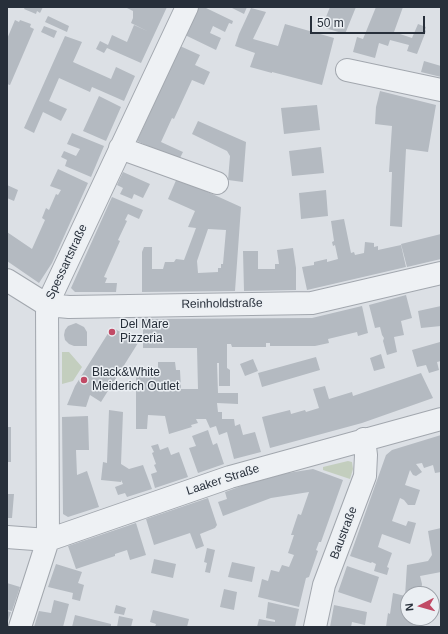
<!DOCTYPE html>
<meta charset="utf-8">
<style>
body{margin:0}
#map{position:relative;width:448px;height:634px;overflow:hidden;background:#dce0e5;font-family:Helvetica,sans-serif}
canvas{display:block}
.frame{position:absolute;inset:0;border:8px solid #272f3a;pointer-events:none}
.north{position:absolute;left:400px;top:586px;width:40px;height:40px;box-sizing:border-box;background:#ebeff3;border:1px solid #9da2a9;border-radius:50%;rotate:264deg;font-size:11px;font-weight:700;line-height:16px;text-align:center;color:#272f3a}
.north::after{content:'';display:block;margin:auto;width:14px;height:18px;background:#c14a65;clip-path:polygon(50% 0,100% 100%,50% 72%,0 100%)}
.scale{position:absolute;left:310px;top:16px;width:115px;height:18px;box-sizing:border-box;border:2px solid #272f3a;border-top:0;padding-left:5px;font-size:12px;line-height:14px;white-space:nowrap;color:#272f3a;-webkit-text-stroke:3px #ebeff3;paint-order:stroke}
</style>
<div id="map">
<canvas width="448" height="634"></canvas>
<div class="frame"></div>
<div class="north">N</div>
<div class="scale">50 m</div>
</div>
<script>
const g = document.querySelector('canvas').getContext('2d');
g.lineJoin = 'round';
function paint(path, color) {
  g.fillStyle = color;
  g.fill(path, 'evenodd');
}
function trace(path, color, width, dash) {
  g.strokeStyle = color;
  g.lineWidth = width;
  g.lineCap = dash ? 'butt' : 'round';
  g.setLineDash(dash || []);
  g.stroke(path);
}
function label(font, color, halo, rows, align = 'center') {
  g.font = font + ' Helvetica,sans-serif';
  g.lineWidth = 3;
  g.setLineDash([]);
  g.textBaseline = 'middle';
  g.strokeStyle = halo;
  g.fillStyle = color;
  for (const [text, x, y, turn = 0] of rows) {
    g.save();
    g.translate(x, y);
    g.rotate((+turn || 0) * Math.PI / 180);
    g.textAlign = isNaN(turn) ? turn : align;
    if (halo) g.strokeText(text, 0, 0);
    g.fillText(text, 0, 0);
    g.restore();
  }
}
paint(new Path2D(`
 M62,352H69L82,367L73,381L62,384Z
 M348,461L352,462L353,469L350,479L323,470V467Z`), '#c3cebe');
paint(new Path2D(`
 M25,7H43L40,13L37,11L36,14L24,9Z
 M125,7H167L141,63L107,48L104,53L96,49L100,41L108,45L112,35L127,42L134,25L147,31L131,23L133,18V11Z
 M199,7H204L233,21L232,24L229,23L225,32L213,26L210,33L221,38L216,50L185,35Z
 M230,7H247L244,14Z
 M330,7H356L345,34L322,27Z
 M376,7H403L394,32L412,38L418,24L426,27L425,30L426,31L417,54L407,51L409,45L390,40L388,46L379,43L375,58L353,52L357,37L363,39Z
 M251,8L266,12L253,39L278,46L285,24L334,38L322,85L272,72V73L250,67L255,53L235,46L239,34L246,37L239,34Z
 M48,16L69,26L67,32L45,22Z
 M15,20L19,22L20,20L31,24L30,27L34,29L10,85L7,84V39Z
 M44,26L57,31L54,38L41,32Z
 M65,36L82,42L73,62L111,79L116,67L135,76L124,101L92,87L90,92L59,78L49,101L67,109L61,121L43,112L34,133L24,128Z
 M180,46L200,55L195,65L210,72L204,85L192,80L174,119L172,118L161,142L183,152L179,160L137,141Z
 M424,61L441,66V77L421,72Z
 M380,91L436,105L428,152L406,149L402,227L390,226L392,172H389L392,126L375,124L376,107Z
 M99,96L121,107L106,141L83,131Z
 M317,105L320,130L284,134L281,108Z
 M198,121L246,142L243,182L228,180L230,156L227,151L192,134Z
 M72,133L104,146L91,177L65,166L67,160L61,157L64,151L76,156L80,149L67,144Z
 M321,147L324,173L292,176L289,151Z
 M58,169L88,183L52,263L39,283L7,261V232L32,249L45,220L42,218L46,208L49,210L56,194L58,195L61,190L50,186Z
 M123,172L150,184L143,198L134,194L132,199L120,194L123,188L117,185Z
 M177,178L241,207L235,291L142,292V252L144,247H152V269H163L165,262H174L176,259L184,260L196,228L188,227L195,211L168,199ZM208,229L226,230L223,264H221V268H218V272L198,273L197,261Z
 M7,185L18,190L14,201L7,198Z
 M326,190L328,216L301,219L299,193Z
 M112,197L143,210L139,219L128,214L125,220L127,221L118,240L120,241L104,277L107,278L105,283H117L116,292H75L71,288Z
 M344,219L351,253L354,252L355,255L364,253L365,242L374,243V247L378,246V250L401,245L406,267L307,290L302,267L314,265V262L327,259V262L338,259L335,245L333,246L332,242L334,241L331,221Z
 M441,234V259L407,267L401,244Z
 M293,248L296,268V290L244,291L243,251H258V269H275V264H279L277,250Z
 M406,295L412,318L401,321L404,335L394,337L397,352L387,355L383,341L384,338L382,335L380,327L375,328L369,305Z
 M362,306L368,333L358,336L357,332L328,339L329,343L315,346H270V343H266V347H232L231,344H227V368L230,370V386H219V363H217L218,393H238V404L217,403L218,412H222V419H234L235,426L240,424L243,435L255,432L261,452L234,459L227,432L219,435L216,426L210,428L206,419H196L198,423L191,425L192,427L169,434L165,416L148,415L147,429H136V370L158,369V362H175L176,370H180L181,389H198L197,348H143V319L312,318Z
 M441,306V326L421,328L418,311Z
 M76,323L84,327L87,332V346H74L69,344L65,340L64,335L65,330L68,326Z
 M112,327L138,343L101,402L90,395L86,407L67,405L75,386Z
 M440,342L441,361L437,362L439,370L429,373L426,365L417,367L412,350Z
 M381,354L385,368L374,371L370,358Z
 M316,357L320,370L262,387L258,373Z
 M253,359L258,371L245,376L240,364Z
 M421,373L433,398L362,423L270,448L262,417L290,410L291,414L305,410L306,412L319,408L313,389L325,386L329,399L352,392L353,396Z
 M109,410L123,412L121,464L129,469L143,465L152,489L127,497L125,493L118,495L115,487L123,484L121,480V482L101,480L103,462L107,463Z
 M88,416L89,450H76L77,475L87,471L99,507L68,517L63,514L62,417Z
 M7,427H11V462H7Z
 M208,430L213,445L217,443L224,464L198,473L189,448L196,446L192,436Z
 M441,435V472L435,473L433,465L424,468L422,463L416,464L422,472L416,476L413,475L410,470L405,485L420,490L415,505H408L404,500L400,498L392,521L406,526L408,521L416,523L410,544L382,534L378,547L392,553L387,567L389,568L387,575L374,571L376,564L372,562L371,563L350,556L386,455L392,450Z
 M158,444L160,450L168,447L171,455L179,452L188,477L155,488L151,474L157,472L154,465L156,464L152,453L154,452L151,446Z
 M313,469L343,480L321,542H319L316,550L318,551L309,577L306,578L299,607L258,597L262,579L268,581L271,570L279,572L282,565L289,567L294,555L288,553L294,535H291L298,514L301,515L309,492L271,498L223,516L218,502L227,499L225,492L269,476Z
 M7,494H14L12,518H7Z
 M208,498L217,525L215,528L200,534L204,546L196,549L190,533L154,545L146,519Z
 M136,523L146,555L130,560L127,550L115,554V556L76,569L68,546Z
 M441,528V572L420,576L422,584L421,594H408V618H419L418,627H386L388,613L390,614L393,593L405,596L407,565L428,561L432,555L428,531Z
 M207,548L215,550L210,573L205,572L207,563L204,562Z
 M154,559L176,564L173,578L151,573Z
 M232,562L255,567L252,582L228,577Z
 M56,564L82,572L78,583L84,585L80,601L72,599L73,593L48,587Z
 M347,566L379,577L371,603L338,592Z
 M7,583L20,587L12,611L7,610Z
 M224,589L237,592L234,610L220,607Z
 M54,600L69,604L63,627H34L39,611L51,613Z
 M268,602L299,609L295,627H257L259,619L275,622V620L266,618Z
 M116,605L126,608L124,615L114,613Z
 M334,605L367,612L365,625L352,622L351,627H330Z
 M153,610L189,619L187,627H155L156,624L150,622Z
 M7,611L11,612L7,624Z
 M75,615L111,624V627H72Z
 M119,616L133,619L131,627H117Z`), '#b4bac1');
const minor = new Path2D(`
 M347,70L441,90
 M120,148L217,183
 M7,280L47,305L69,307L312,303L441,273
 M7,537L48,540L230,477L441,419
 M20,627L48,540L47,305L187,7
 M315,627L324,585L365,476L366,455L364,439`);
trace(minor, '#a2a7ae', 24);
trace(minor, '#eef1f4', 22);
for (const [x, y, r, color] of [
 [112,332,4,"#c14a65"],
 [84,380,4,"#c14a65"]
]) {
  const dot = new Path2D();
  dot.arc(x, y, r, 0, 2 * Math.PI);
  g.fillStyle = color;
  g.fill(dot);
  trace(dot, '#ebeff3', 1.5);
}
label('12px', '#272f3a', '#ebeff3', [
 ["Spessartstraße",67,262,-65],
 ["Reinholdstraße",222,304,-1],
 ["Laaker Straße",223,480,-18],
 ["Baustraße",344,533,-69]
]);
label('12px', '#272f3a', '#ebeff3', [
 ["Del Mare",120,325],
 ["Pizzeria",120,339],
 ["Black&White",92,373],
 ["Meiderich Outlet",92,387]
], 'left');
</script>
